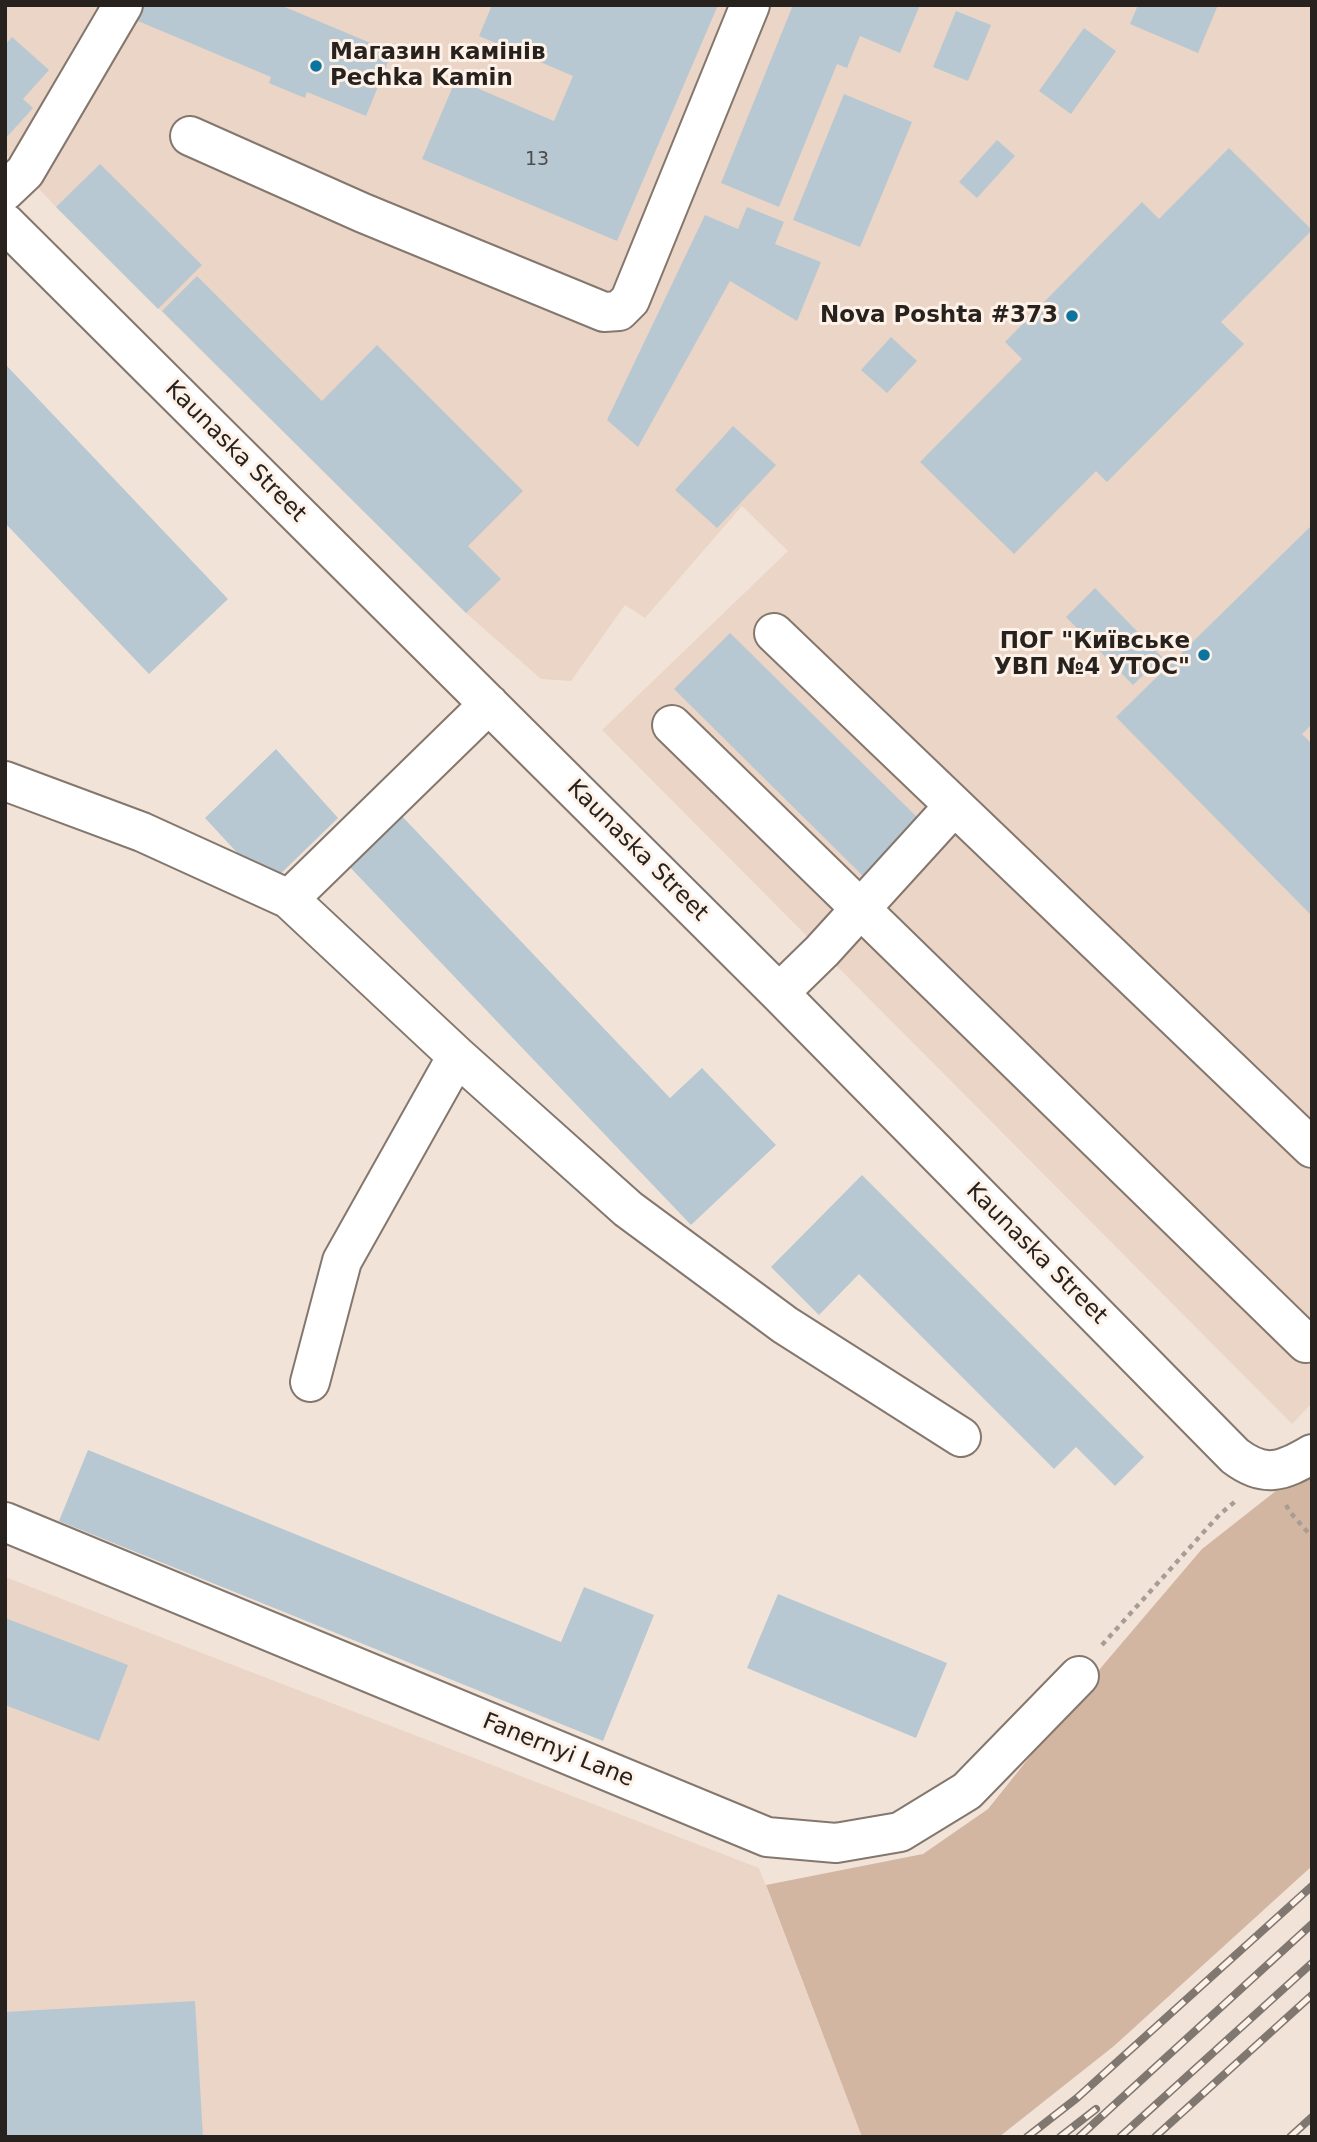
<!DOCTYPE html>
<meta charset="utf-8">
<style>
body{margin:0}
#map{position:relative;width:1317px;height:2142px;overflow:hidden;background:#f2e3d8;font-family:"DejaVu Sans",sans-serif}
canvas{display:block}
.frame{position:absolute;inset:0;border:7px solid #27221e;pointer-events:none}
</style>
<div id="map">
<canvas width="1317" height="2142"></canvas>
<div class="frame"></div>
</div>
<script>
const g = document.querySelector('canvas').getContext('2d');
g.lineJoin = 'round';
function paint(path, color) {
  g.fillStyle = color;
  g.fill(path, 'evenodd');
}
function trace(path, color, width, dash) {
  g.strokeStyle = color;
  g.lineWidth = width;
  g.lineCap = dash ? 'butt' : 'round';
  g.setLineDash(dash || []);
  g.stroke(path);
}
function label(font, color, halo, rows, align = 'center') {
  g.font = font + ' "DejaVu Sans",sans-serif';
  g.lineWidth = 6;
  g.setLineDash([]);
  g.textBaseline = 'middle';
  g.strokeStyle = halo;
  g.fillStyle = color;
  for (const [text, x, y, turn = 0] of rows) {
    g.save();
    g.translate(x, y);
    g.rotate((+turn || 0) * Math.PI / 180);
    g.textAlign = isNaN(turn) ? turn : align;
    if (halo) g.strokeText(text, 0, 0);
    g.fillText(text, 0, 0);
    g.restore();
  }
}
paint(new Path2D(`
 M5,5H1312V1403L1292,1424L602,730L788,551L742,506L645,618L625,605L571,681L541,679L466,613L56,207L5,153Z
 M5,1577L759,1868L862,2137H5Z`), '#ebd5c6');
paint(new Path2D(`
 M1312,1474V1866L1114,2046L999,2137H862L766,1885L923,1854L988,1809L1104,1664L1202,1549L1277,1490Z`), '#d3b6a1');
paint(new Path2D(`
 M144,5H280L392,52L366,116L307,92L305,98L269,83L271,77L138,21Z
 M492,5H718L617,241L422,159L456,79L554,121L573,76L479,36Z
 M793,5H920L900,53L860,36L847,68L837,64L779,207L721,183Z
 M1138,5H1218L1198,53L1130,24Z
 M956,11L991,25L968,81L933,67Z
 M1084,28L1116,51L1071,114L1039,91Z
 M12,37L49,70L23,99L33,108L5,139V45Z
 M844,94L912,122L860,247L793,220Z
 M997,140L1015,156L977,198L959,182Z
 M1229,148L1312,230L1221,322L1244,344L1107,482L1096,471L1014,554L920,462L1022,359L1005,342L1142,202L1159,219Z
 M100,164L202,265L158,309L56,207Z
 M747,207L784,222L775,244L821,262L797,321L730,281L638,447L607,420L705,215L738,229Z
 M197,276L322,401L377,345L523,491L468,546L501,579L466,613L162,311Z
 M891,337L917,361L887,393L861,370Z
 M5,364L228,599L149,674L5,523Z
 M733,426L776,465L717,528L675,490Z
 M1312,525V724L1302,734L1312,744V916L1116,717Z
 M1095,588L1162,657L1133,685L1066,617Z
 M730,633L921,821L865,878L674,689Z
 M276,749L338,818L268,886L205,818Z
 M398,812L670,1098L702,1068L776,1145L691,1225L345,862Z
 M862,1175L1144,1457L1115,1486L1076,1447L1054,1469L859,1274L819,1315L771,1267Z
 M88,1450L561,1642L584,1587L654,1615L603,1741L59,1521Z
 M778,1594L947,1663L916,1738L747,1668Z
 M5,1618L128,1665L99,1741L5,1705Z
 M195,2001L203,2137H5V2012Z`), '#b8c8d2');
const minor = new Path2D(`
 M190,136L363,213L604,312L619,311L630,300L750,5
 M5,191L25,172L123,5
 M5,223L779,993L1235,1456C1264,1478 1282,1472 1312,1454
 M774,633L1312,1148
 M672,725L1306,1343
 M5,781L142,832L289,899L457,1056L628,1209L785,1325L961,1437
 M289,899L489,704
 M779,993L822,951L954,806
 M310,1382L342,1261L457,1056
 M5,1522L767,1837L836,1843L900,1832L967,1791L1079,1676`);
trace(minor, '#84776d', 42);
trace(new Path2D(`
 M1286,1505L1290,1512L1312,1537
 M1102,1645L1220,1514L1237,1500`), '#a89d94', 4.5, [5, 5]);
trace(minor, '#fff', 38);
const rail = new Path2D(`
 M1027,2137L1077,2098L1312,1886
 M1060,2137L1096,2109
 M1079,2137L1312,1924
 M1120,2137L1312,1963
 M1155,2137L1312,1995
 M1290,2137L1312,2117`);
trace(rail, '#807770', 8);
trace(rail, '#fdf1e8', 5, [16]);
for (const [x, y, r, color] of [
 [316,66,7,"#0b75a0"],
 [1072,316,7,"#0b75a0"],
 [1204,655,7,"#0b75a0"]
]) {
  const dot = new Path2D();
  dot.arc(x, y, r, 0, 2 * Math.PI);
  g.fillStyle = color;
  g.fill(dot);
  trace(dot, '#fdf1e8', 2.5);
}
label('19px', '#4b4c4b', null, [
 ["13",537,160]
]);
label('bold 23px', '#27221e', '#fdf1e8', [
 ["Магазин камінів",330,53,"left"],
 ["Pechka Kamin",330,79,"left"],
 ["Nova Poshta #373",1058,316],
 ["ПОГ \"Київське",1190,642],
 ["УВП №4 УТОС\"",1190,668]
], 'right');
label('23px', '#27221e', '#fdf1e8', [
 ["Kaunaska Street",235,452,45],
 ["Kaunaska Street",637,851,45],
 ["Kaunaska Street",1036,1254,45],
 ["Fanernyi Lane",558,1751,22]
]);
</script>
